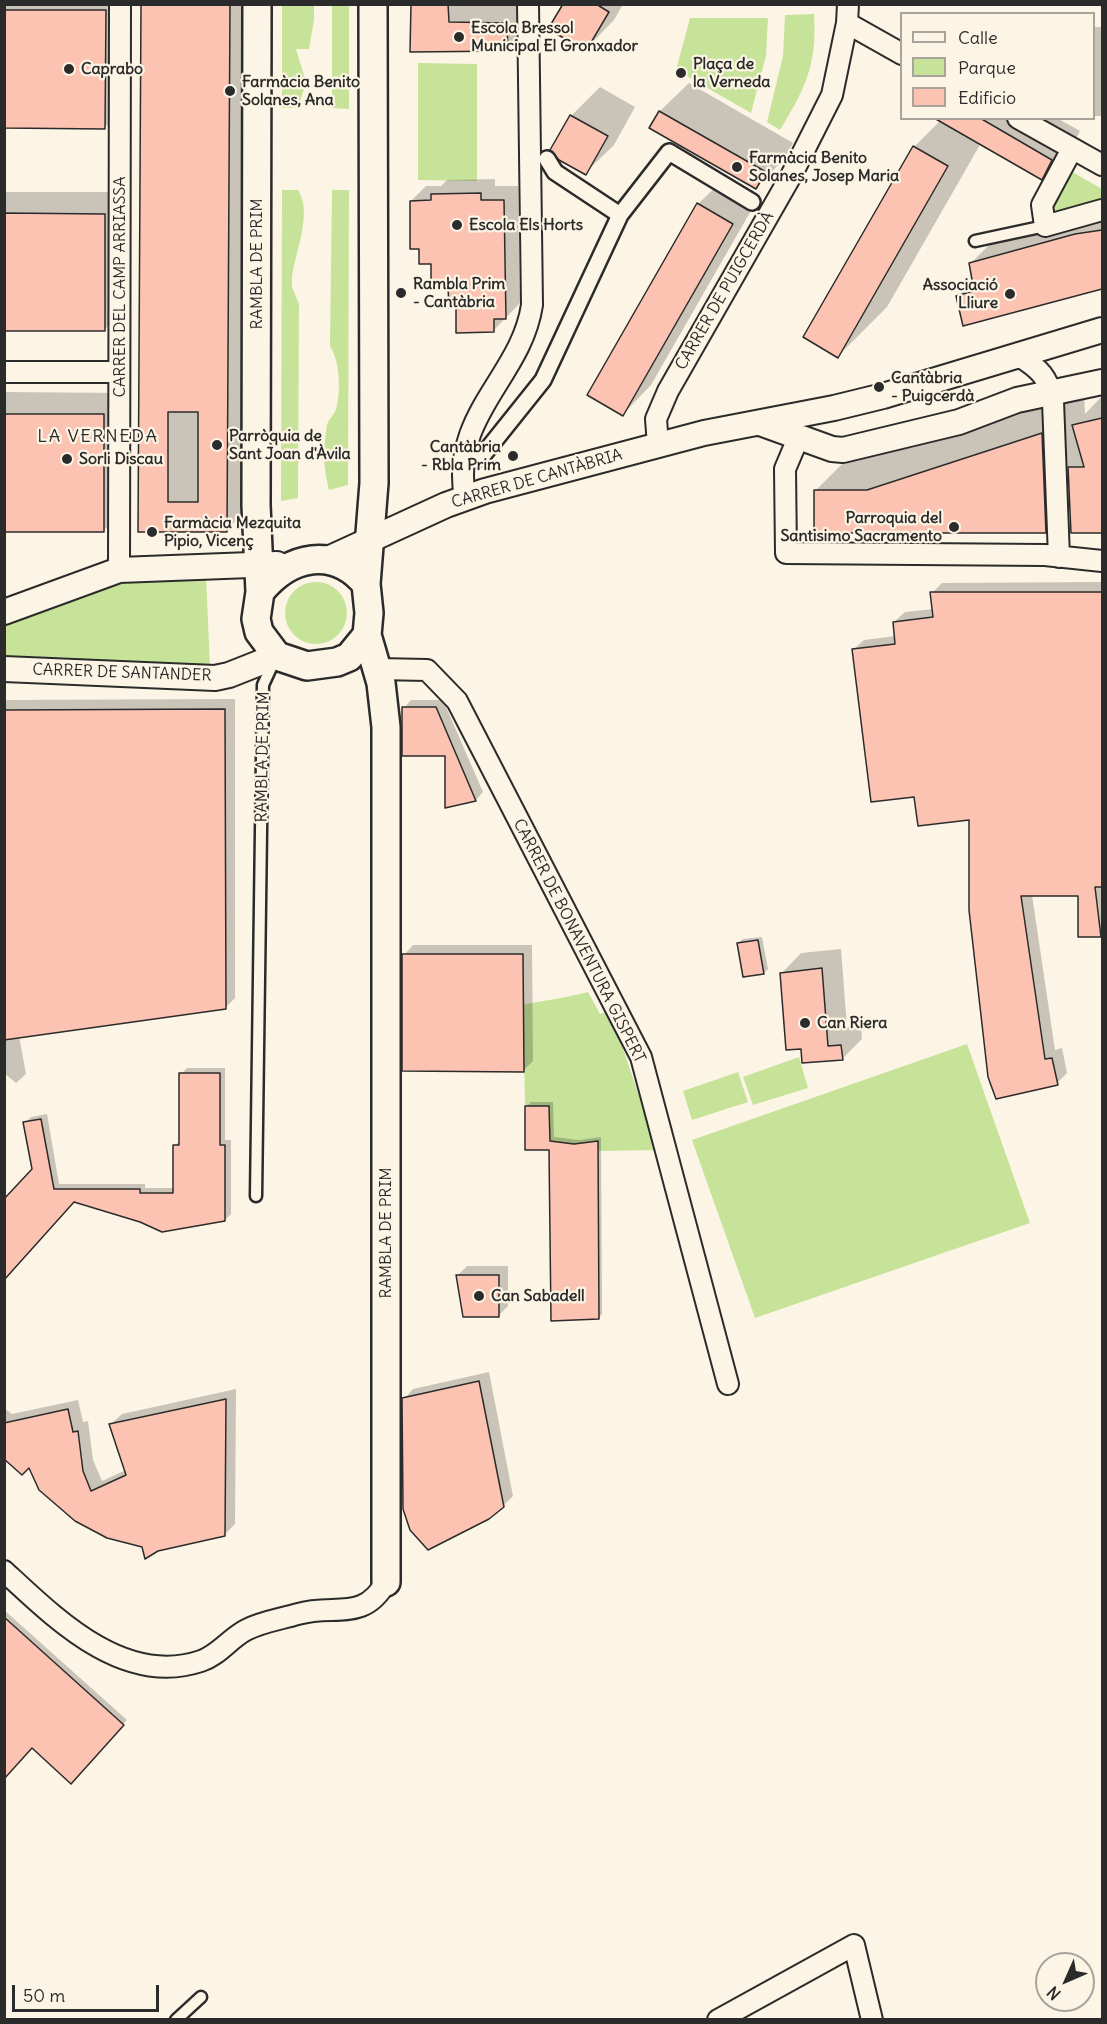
<!DOCTYPE html>
<meta charset="utf-8">
<style>
body{margin:0}
#map{position:relative;width:1107px;height:2024px;overflow:hidden;background:#fcf5e5;font-family:Delius,sans-serif}
canvas{display:block}
.frame{position:absolute;inset:0;border:6px solid #2b2b2b;pointer-events:none}
.legend{position:absolute;left:900px;top:12px;width:195px;height:108px;box-sizing:border-box;background:#fcf5e5;border:2px solid #a8a49b;margin:0;padding:8px 10px;list-style:none;font-size:18px;color:#2b2b2b}
.legend li{display:flex;align-items:center;gap:12px;height:30px}
.legend b{width:30px;border:2px solid #a8a49b}
.north{position:absolute;left:1035px;top:1952px;width:60px;height:60px;box-sizing:border-box;background:#fcf5e5;border:2px solid #a8a49b;border-radius:50%;rotate:225deg;font-size:16px;font-weight:700;line-height:24px;text-align:center;color:#2b2b2b}
.north::after{content:'';display:block;margin:auto;width:21px;height:27px;background:#2b2b2b;clip-path:polygon(50% 0,100% 100%,50% 72%,0 100%)}
.scale{position:absolute;left:12px;top:1985px;width:147px;height:27px;box-sizing:border-box;border:3px solid #2b2b2b;border-top:0;padding-left:8px;font-size:18px;line-height:21px;white-space:nowrap;color:#2b2b2b;-webkit-text-stroke:4px #fcf5e5;paint-order:stroke}
</style>
<div id="map">
<canvas width="1107" height="2024"></canvas>
<div class="frame"></div>
<ul class="legend">
<li><b style="height:8px;background:#fcf5e5"></b>Calle</li>
<li><b style="height:16px;background:#c7e39a"></b>Parque</li>
<li><b style="height:16px;background:#fcc3b2"></b>Edificio</li>
</ul>
<div class="north">N</div>
<div class="scale">50 m</div>
</div>
<script>
const g = document.querySelector('canvas').getContext('2d');
g.lineJoin = 'round';
function paint(path, color) {
  g.fillStyle = color;
  g.fill(path, 'evenodd');
}
function trace(path, color, width, dash) {
  g.strokeStyle = color;
  g.lineWidth = width;
  g.lineCap = dash ? 'butt' : 'round';
  g.setLineDash(dash || []);
  g.stroke(path);
}
function label(font, color, halo, rows, align = 'center') {
  g.font = font + ' Delius,sans-serif';
  g.lineWidth = 4.5;
  g.setLineDash([]);
  g.textBaseline = 'middle';
  g.strokeStyle = halo;
  g.fillStyle = color;
  for (const [text, x, y, turn = 0] of rows) {
    g.save();
    g.translate(x, y);
    g.rotate((+turn || 0) * Math.PI / 180);
    g.textAlign = isNaN(turn) ? turn : align;
    if (halo) g.strokeText(text, 0, 0);
    g.fillText(text, 0, 0);
    g.restore();
  }
}
paint(new Path2D(`
 M282,5H314V20L309,49H296L306,82L298,108H282Z
 M332,5H349V109L332,108Z
 M814,14C817,65 806,87 780,130L767,122L783,56L785,15Z
 M690,18H768L766,56L751,113L676,70Z
 M418,63L477,64V181L418,180Z
 M1069,170L1102,189V201L1054,217L1046,211Z
 M282,190H298C313,213 295,252 292,277V287L299,304L298,498L281,501Z
 M332,190H349L348,485L329,490C323,467 323,448 327,425C328,419 334,416 336,409C341,391 340,362 330,346Z
 M158,576H206L210,667L5,658L4,622L123,583Z
 M285 613a31 31 0 1 1 62 0a31 31 0 1 1-62 0Z
 M588,992L600,1014L610,1010L641,1102L645,1103L657,1150L598,1151L597,1141L574,1144L550,1141L549,1106H525L523,1005C545,1000 566,998 588,992Z
 M967,1044L1030,1223L755,1318L692,1140Z
 M799,1057L808,1088L753,1105L743,1077Z
 M738,1072L748,1102L692,1120L683,1091Z`), '#c7e39a');
paint(new Path2D(`
 M4,4H127V105L105,127H4Z
 M142,4H268L266,491L226,531L140,530Z
 M413,4H535L536,21L507,50L412,51Z
 M564,4H623L614,20L586,49Z
 M1094,27H1102V116H1094Z
 M689,83L793,143L784,159L756,188L651,127L660,111Z
 M600,87L635,107L614,145L585,173L552,150L572,115Z
 M937,118H1057L1080,131L1070,150L1041,178L981,143L887,307L838,356L914,147L941,120Z
 M727,176L760,195L651,385L623,414L698,204Z
 M495,179V186H518L520,303L493,331L458,307L450,286L421,247L411,201L426,186H441L447,180Z
 M4,192H127L126,308L104,330H4Z
 M1102,210V287L964,324L957,297L974,280L971,263L998,236Z
 M1084,391L1085,414L1102,396V531H1072L1071,506L1045,531L815,491L858,448H911Z
 M4,392L125,393V509L103,531L4,530Z
 M1102,582V934L1080,935V895H1032L1055,1050L1062,1048L1067,1073L1057,1083L996,1097L971,818L916,795L853,650L864,640L896,636L894,622L905,612L934,609L932,593L942,583Z
 M235,699V998L225,1008L19,1036L26,1074L16,1083L4,1073V700Z
 M411,700H443L483,792L476,800L446,806V755L404,708Z
 M762,937L768,969L764,973L738,943L743,939Z
 M413,945H532L533,1061L523,1071L404,955Z
 M841,949L847,1027L861,1026L862,1039L842,1059L803,1047L782,973L801,953Z
 M187,1068H225V1140H231V1214L225,1220L140,1221L75,1200L4,1280V1201L34,1170L25,1123L31,1117L47,1114L59,1184H145V1188H174L175,1146L180,1140L181,1074Z
 M531,1102H553L554,1137L579,1140L601,1137L602,1314L598,1318L550,1149L526,1107Z
 M467,1266H508V1306L498,1316L458,1275Z
 M489,1372L513,1496L503,1506L404,1399L413,1389Z
 M236,1389L235,1524L224,1535L144,1546L29,1466L4,1457V1408L12,1414L78,1400L83,1422L88,1421L93,1460L102,1481L126,1470L111,1424L122,1414Z
 M4,1610L127,1720L71,1782L32,1746L4,1777Z`), '#0003');
const building = new Path2D(`
 M141,4H230L227,532H138ZM168,412H198V502H168Z
 M411,4H448L449,22L507,23L508,51L410,52Z
 M563,4H596L609,12L586,51L548,29Z
 M4,10H106L105,129L4,128Z
 M659,111L766,172L756,189L649,128Z
 M570,115L608,136L586,175L559,160L550,150Z
 M934,118H980L1052,160L1042,180Z
 M913,146L948,166L838,358L803,337Z
 M481,193V200H504L506,319H494V332L456,333V308H449L448,287L431,288V264H419V249H410V201L431,200V194Z
 M697,203L733,224L623,416L587,395Z
 M4,213L105,214V331H4Z
 M1102,230V289L963,326L956,296L974,291L969,263L1075,234Z
 M4,414H104V532H4Z
 M1102,418V533H1071L1068,467H1084L1072,425Z
 M1042,433L1046,533H814V490H867Z
 M930,592H1102V887H1095L1101,937H1078V896H1021L1045,1059L1052,1058L1058,1085L996,1099L988,1077L969,910V820L918,826L914,797L871,802L852,649L895,644L893,622L933,617Z
 M402,707H436L476,801L445,808V756H402Z
 M225,709L226,1009L4,1040V710Z
 M758,940L764,974L743,977L737,943Z
 M402,954H523L524,1072L402,1071Z
 M822,968L828,1046L841,1045L843,1060L802,1063L801,1049L786,1050L780,973Z
 M179,1073H220V1145H225V1221L162,1232L140,1222L74,1202L4,1280V1199L32,1169L23,1122L41,1119L54,1189H140V1193H173V1145H179Z
 M525,1106H549L550,1141L574,1144L598,1141L599,1319L551,1321L549,1150H525Z
 M456,1275H499V1317H463Z
 M479,1381L504,1507L489,1519L428,1550L410,1530L403,1509L402,1398Z
 M226,1399L225,1536L158,1551L145,1559L142,1547L107,1538L75,1521L39,1490L29,1468L22,1475L4,1459V1423L68,1409L73,1432L78,1431L83,1471L91,1491L126,1475L109,1424Z
 M4,1617L124,1725L71,1784L32,1748L4,1779Z`);
paint(building, '#fcc3b2');
trace(building, '#2b2b2b', 1.5);
const service = new Path2D(`
 M975,241L1045,226
 M256,1196L263,685L275,659
 M176,2020L201,1997`);
const pedestrian = new Path2D(`
 M547,159L555,172L620,215L669,152L752,202
 M475,460L483,455L543,380L620,215`);
const minor = new Path2D(`
 M847,23L902,54
 M1018,118L1102,165
 M1072,149L1042,205L1045,226L1102,210
 M1019,356C1040,369 1048,377 1053,401L1059,557
 M4,372H111
 M799,436L785,469L786,553L1045,555L1102,561
 M658,445L656,419L668,391L792,174L832,95L847,23L848,4
 M465,498C450,413 521,378 532,305L528,4
 M119,570L120,4
 M378,669L427,670L457,701L641,1057L728,1384
 M4,1571C57,1620 124,1687 201,1661C219,1655 229,1639 246,1630C261,1622 281,1619 298,1614C334,1603 363,1623 386,1582
 M718,2020L854,1945L872,2020`);
const tertiary = new Path2D(`
 M760,423L832,449L843,450L959,422L1017,400L1102,382
 M326,560L446,505L485,491L704,433L834,408L883,396L1102,330
 M4,612L119,570L277,564
 M4,669L215,678L229,675L277,656`);
const secondary = new Path2D(`
 M257,4L256,505L260,592L256,619L259,632L277,656L307,666L337,662L349,657L367,635
 M373,4L374,483L366,584L369,613L367,635L381,683L386,727V1582
 M260,592C290,555 334,546 366,584`);
trace(service, '#2b2b2b', 15);
trace(pedestrian, '#2b2b2b', 20);
trace(minor, '#2b2b2b', 24);
trace(tertiary, '#2b2b2b', 28);
trace(secondary, '#2b2b2b', 32);
trace(service, '#fcf5e5', 10);
trace(pedestrian, '#fcf5e5', 15);
trace(minor, '#fcf5e5', 20);
trace(tertiary, '#fcf5e5', 24);
trace(secondary, '#fcf5e5', 27);
for (const [x, y, r, color] of [
 [459,37,6,"#2b2b2b"],
 [69,69,6,"#2b2b2b"],
 [681,73,6,"#2b2b2b"],
 [230,91,6,"#2b2b2b"],
 [737,167,6,"#2b2b2b"],
 [457,225,6,"#2b2b2b"],
 [401,293,6,"#2b2b2b"],
 [1010,294,6,"#2b2b2b"],
 [879,387,6,"#2b2b2b"],
 [217,445,6,"#2b2b2b"],
 [513,456,6,"#2b2b2b"],
 [67,459,6,"#2b2b2b"],
 [954,527,6,"#2b2b2b"],
 [152,532,6,"#2b2b2b"],
 [805,1023,6,"#2b2b2b"],
 [479,1296,6,"#2b2b2b"]
]) {
  const dot = new Path2D();
  dot.arc(x, y, r, 0, 2 * Math.PI);
  g.fillStyle = color;
  g.fill(dot);
  trace(dot, '#fcf5e5', 2);
}
label('bold 16px', '#2b2b2b', '#fcf5e5', [
 ["Escola Bressol",471,28],
 ["Municipal El Gronxador",471,46],
 ["Plaça de",693,64],
 ["la Verneda",693,82],
 ["Caprabo",81,69],
 ["Farmàcia Benito",242,82],
 ["Solanes, Ana",242,100],
 ["Farmàcia Benito",749,158],
 ["Solanes, Josep Maria",749,176],
 ["Escola Els Horts",469,225],
 ["Rambla Prim",413,284],
 ["- Cantàbria",413,302],
 ["Associació",998,285,"right"],
 ["Lliure",998,303,"right"],
 ["Cantàbria",891,378],
 ["- Puigcerdà",891,396],
 ["Parròquia de",229,436],
 ["Sant Joan d'Àvila",229,454],
 ["Cantàbria",501,447,"right"],
 ["- Rbla Prim",501,465,"right"],
 ["Sorli Discau",79,459],
 ["Parroquia del",942,518,"right"],
 ["Santisimo Sacramento",942,536,"right"],
 ["Farmàcia Mezquita",164,523],
 ["Pipio, Vicenç",164,541],
 ["Can Riera",817,1023],
 ["Can Sabadell",491,1296]
], 'left');
label('16px', '#2b2b2b', '#fcf5e5', [
 ["RAMBLA DE PRIM",257,264,-90],
 ["CARRER DEL CAMP ARRIASSA",120,287,-90],
 ["CARRER DE PUIGCERDÀ",725,291,-60],
 ["CARRER DE CANTÀBRIA",537,479,-16],
 ["CARRER DE SANTANDER",122,673,2],
 ["RAMBLA DE PRIM",263,757,-89],
 ["CARRER DE BONAVENTURA GISPERT",579,941,63],
 ["RAMBLA DE PRIM",386,1233,-90]
]);
g.letterSpacing = '1.5px';
label('18px', '#2b2b2b', '#fcf5e5', [
 ["LA VERNEDA",98,437]
]);
g.letterSpacing = '0px';
</script>
